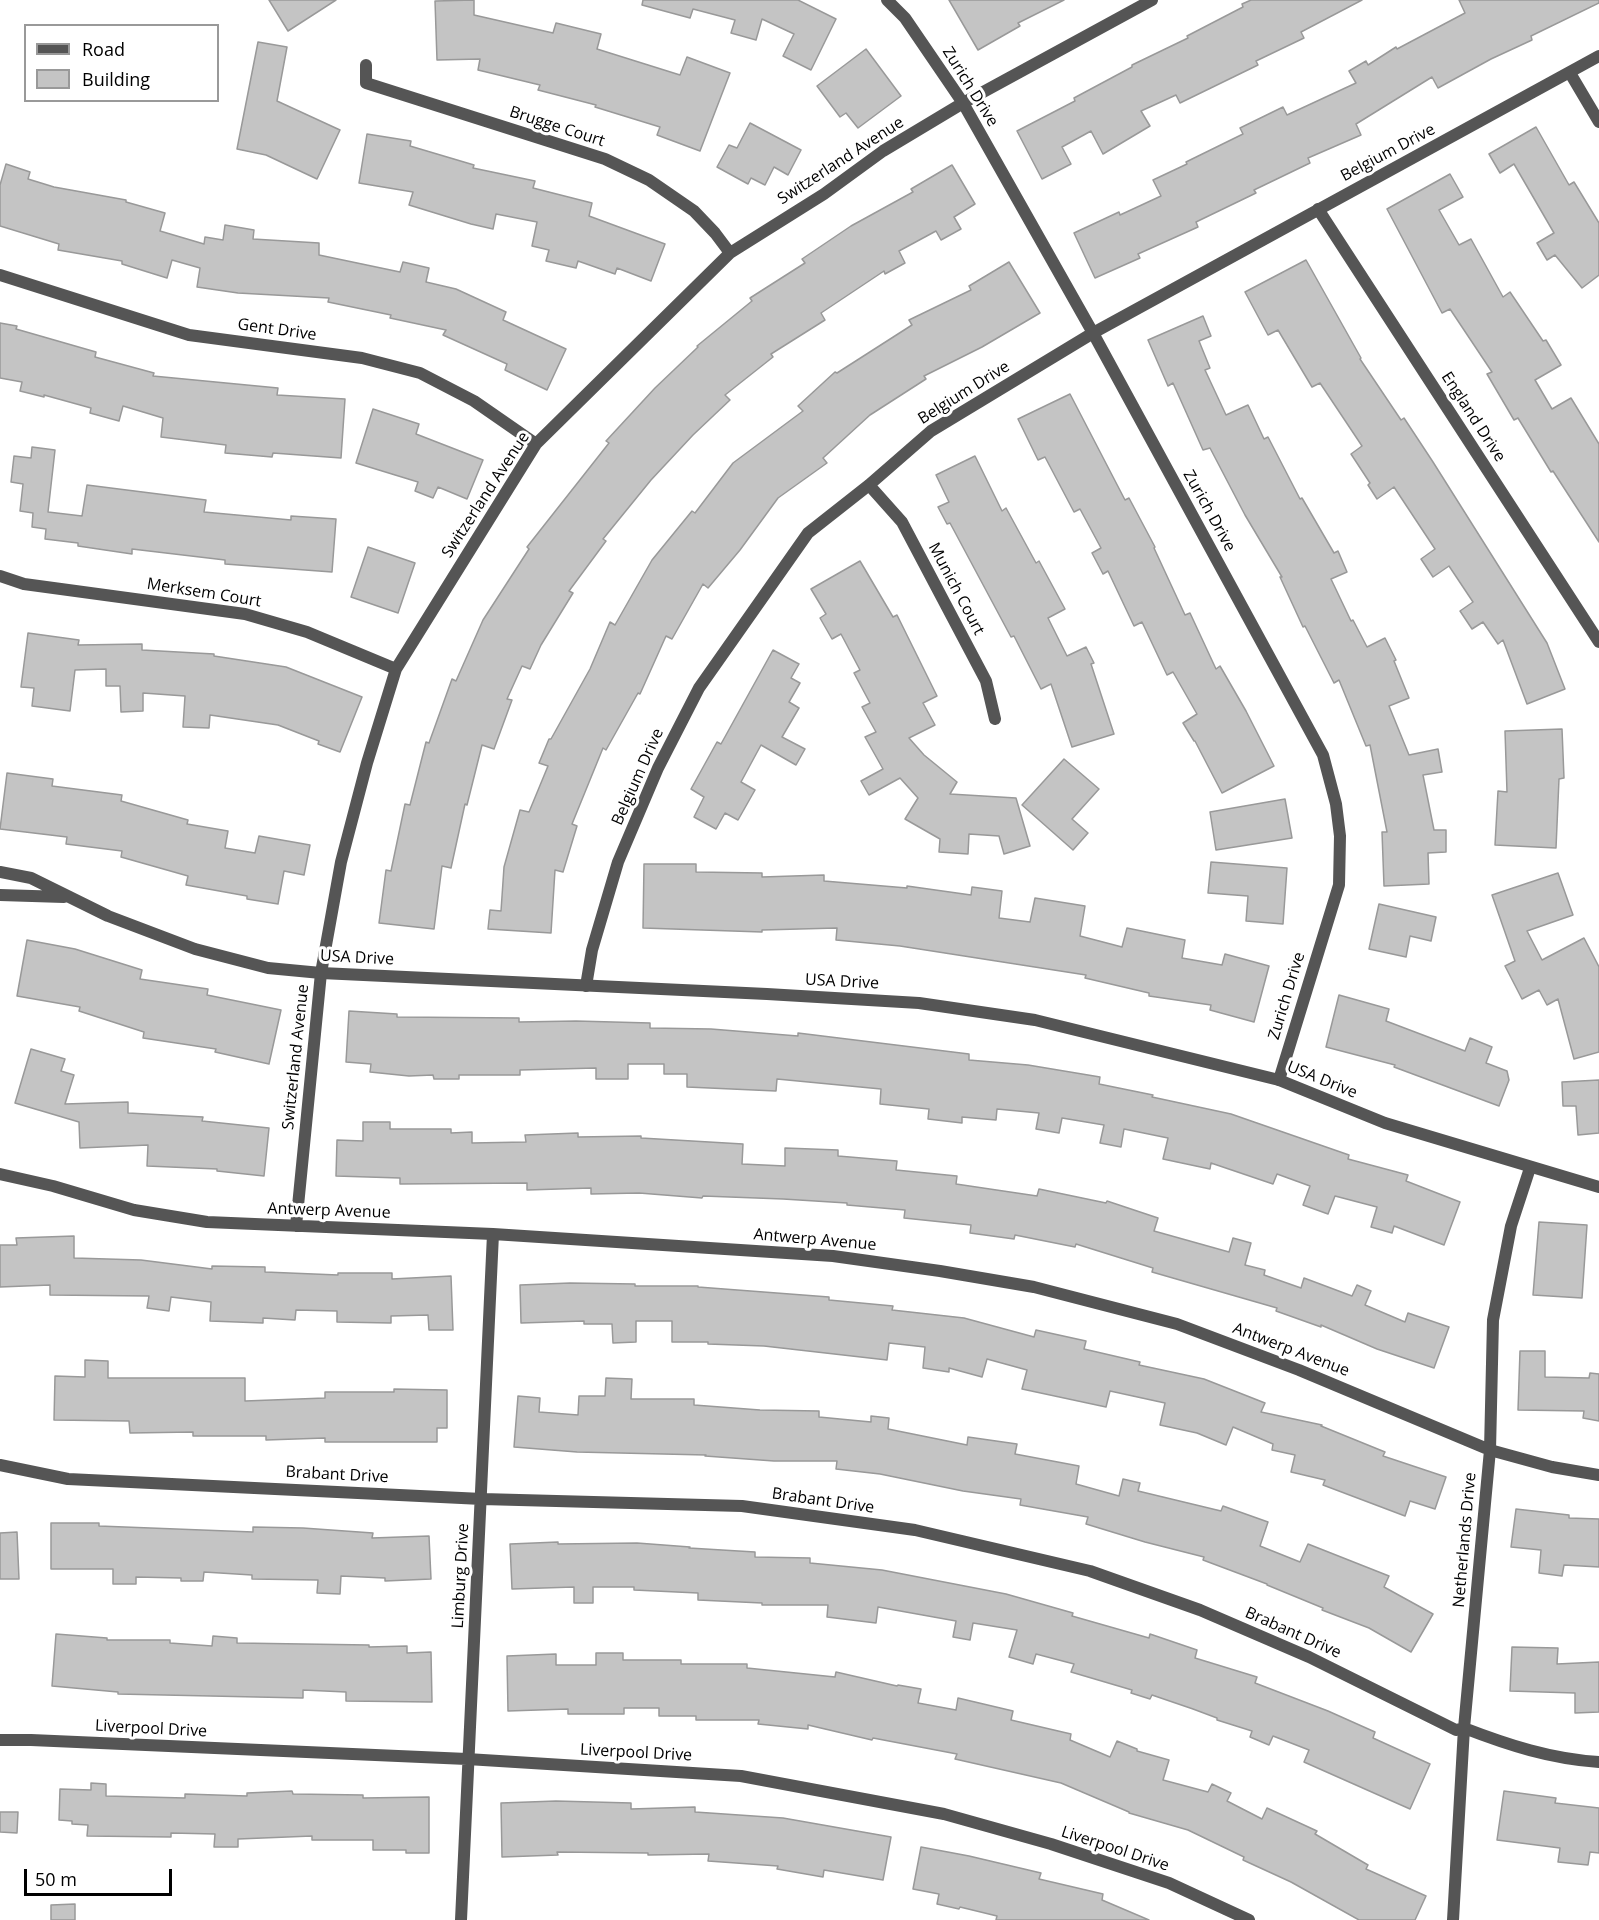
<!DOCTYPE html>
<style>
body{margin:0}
#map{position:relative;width:1599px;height:1920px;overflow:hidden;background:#fff;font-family:"Open Sans",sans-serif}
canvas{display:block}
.legend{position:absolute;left:24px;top:24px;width:195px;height:78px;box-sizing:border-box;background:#fff;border:2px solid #999;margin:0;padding:8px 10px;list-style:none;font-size:18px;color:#000}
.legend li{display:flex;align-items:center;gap:12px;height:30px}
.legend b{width:30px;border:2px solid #999}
.scale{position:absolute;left:24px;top:1869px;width:148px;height:27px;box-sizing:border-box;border:3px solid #000;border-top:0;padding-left:8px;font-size:18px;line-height:21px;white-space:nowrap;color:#000;-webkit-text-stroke:4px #fff;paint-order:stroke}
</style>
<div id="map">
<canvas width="1599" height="1920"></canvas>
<ul class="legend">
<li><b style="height:8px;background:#555"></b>Road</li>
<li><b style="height:16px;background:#c4c4c4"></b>Building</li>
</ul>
<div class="scale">50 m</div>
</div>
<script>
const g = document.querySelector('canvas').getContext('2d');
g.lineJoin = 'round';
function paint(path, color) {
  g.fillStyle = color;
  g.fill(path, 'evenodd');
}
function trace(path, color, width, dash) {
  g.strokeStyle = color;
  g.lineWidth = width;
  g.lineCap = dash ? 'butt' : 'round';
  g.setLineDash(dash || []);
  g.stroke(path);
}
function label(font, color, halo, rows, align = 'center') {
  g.font = font + ' "Open Sans",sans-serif';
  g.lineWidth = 6;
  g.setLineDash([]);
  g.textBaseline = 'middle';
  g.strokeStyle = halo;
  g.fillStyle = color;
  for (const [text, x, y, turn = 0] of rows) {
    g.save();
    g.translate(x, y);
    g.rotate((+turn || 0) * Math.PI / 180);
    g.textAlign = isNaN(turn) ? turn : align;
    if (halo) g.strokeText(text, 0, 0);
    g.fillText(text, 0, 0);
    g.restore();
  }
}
const building = new Path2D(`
 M269,0H336L288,31Z
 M474,0V15L553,33L556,23L601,34L597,49L680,75L687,57L730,73L700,151L657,135L660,127L595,107L596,105L538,90L540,85L478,70L480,59L437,60L435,1Z
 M643,0H798L836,19L811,70L783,56L794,34L762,19L756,40L731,33L735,20L693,9L690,18L642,5Z
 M949,0H1064L1018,23L1020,26L978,50Z
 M1251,0H1362L1301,32L1304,38L1256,61L1258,65L1180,103L1176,95L1141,111L1150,126L1103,154L1091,131L1062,147L1071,164L1042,179L1017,131L1075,101L1074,98L1132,67V65L1188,38L1187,36L1243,7L1242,4Z
 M1459,0H1599V3L1531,36L1532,40L1491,59L1438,88L1432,77L1356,124L1361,135L1308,158L1310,163L1254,190L1256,193L1196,222L1198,227L1138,254L1140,258L1095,278L1074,233L1119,212L1120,215L1161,196L1153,180L1187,164L1186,162L1243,134L1240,128L1283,107L1287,115L1356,83L1349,71L1366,61L1368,65L1396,47L1397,49L1465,13Z
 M258,42L287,47L277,101L340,130L317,179L266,155L237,149Z
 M866,49L901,96L858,128L846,113L840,117L817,86Z
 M750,123L801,150L788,175L774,167L765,185L751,178L748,184L717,167L729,145L737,148Z
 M1536,127L1569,185L1574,182L1599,223V275L1582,288L1555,255L1547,260L1537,243L1554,233L1514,164L1500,173L1489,154Z
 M367,134L411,141L410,146L474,165L473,168L535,181L533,188L592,203L589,216L665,244L651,281L617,268L615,274L578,261L576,268L546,261L549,250L532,246L537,222L496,214L493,229L471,224L409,205L413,192L359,183Z
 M6,164L30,172L28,179L54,187L126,200V202L165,213L160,231L204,244L205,237L223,240L225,225L254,230L253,239L319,243V255L400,272L403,262L429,268L426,282L456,289L506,312L503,320L566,349L547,390L505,370L507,364L443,335L446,330L390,318L391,315L328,302L329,298L238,293L197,287L200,268L172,260L167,278L122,264V261L58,250L59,244L0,226V185Z
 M952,165L975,204L954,217L961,229L941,240L936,231L899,251L905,263L885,274L884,271L821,313L825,320L771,354L773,357L725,395L730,400L693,435L651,480L603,539L606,541L569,591L573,593L541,645L530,669L522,666L507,699L512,700L494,749L482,745L467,805L465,804L451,868L442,866L434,929L379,923L386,870L391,871L405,804L410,805L426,742L429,743L452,679L456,681L483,620L529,549L527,547L609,443L606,441L655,388L698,347L697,346L752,301L750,298L805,263L802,259L851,226L913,192L911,189Z
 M1450,174L1463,197L1439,210L1459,245L1471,239L1503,297L1510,292L1543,341L1546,340L1561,365L1535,380L1552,409L1571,398L1599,444V542L1553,471L1551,472L1518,418L1514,420L1487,374L1492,372L1450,309L1442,313L1387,209Z
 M1306,260L1361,358L1360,359L1401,420L1404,418L1433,462L1547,643L1565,689L1527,704L1503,640L1498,644L1483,622L1472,629L1460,611L1473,602L1449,566L1433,577L1421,559L1435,549L1394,487L1377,499L1368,485L1370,483L1351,454L1362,446L1320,383L1312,387L1278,330L1268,335L1245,292Z
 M1009,262L1040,313L982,347L924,376L926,379L870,415L823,458L827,463L778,498L740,550L708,588L703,584L672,639L666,636L640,694L638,693L606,750L603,748L572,824L577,826L563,872L555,870L551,933L488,929L490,910L501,911L504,867L520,810L529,812L548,766L539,763L549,739H551L590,669L610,622L615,625L652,560L692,511L695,513L733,463L803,411L798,406L835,372L837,373L912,325L909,320L971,290L969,286Z
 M1203,316L1211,336L1199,341L1210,368L1205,370L1226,415L1248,405L1264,439L1268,437L1300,499L1302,498L1334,553L1338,551L1347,572L1331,579L1351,621L1353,620L1367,647L1385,638L1396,660L1394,661L1409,698L1389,706L1409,755L1438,749L1442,772L1423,775L1434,830H1446V852L1428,853L1429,884L1384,886L1382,832H1387L1370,745L1366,746L1339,680L1334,683L1305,626L1303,627L1280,577H1282L1245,515L1210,448L1203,450L1173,383L1168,386L1148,340Z
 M0,323L17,326L16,329L96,352L95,357L154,373L153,376L278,388L277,395L345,399L341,458L273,453L272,457L225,453L226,445L161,437L163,418L123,406L119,421L90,413L91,408L44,395V397L20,391L22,382L0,378Z
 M1070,394L1125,500L1129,498L1155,547L1154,548L1185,615L1190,613L1216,669L1220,666L1246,711L1274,766L1222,793L1195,741H1194L1183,723L1197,714L1173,672L1167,675L1142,622L1134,626L1108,571L1103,574L1092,553L1101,548L1080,509L1074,512L1045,457L1038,460L1018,419Z
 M373,409L419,424L416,434L483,460L467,499L438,487L433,498L415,491L418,482L356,463Z
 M32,447L55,450L48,512L82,516L87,485L206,500L204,512L291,520V516L336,519L332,572L225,564V560L132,549V554L78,546V543L45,539L46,529L32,527L33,513L20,511L23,484L11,482L14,456L31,458Z
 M975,456L1002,511L1006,508L1036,563L1039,561L1065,609L1048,618L1067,656L1086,647L1094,663L1091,664L1114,734L1072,747L1051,684L1041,689L1014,636L1011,637L950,523L947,524L938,507L949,502L936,475Z
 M368,547L415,563L398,613L351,597Z
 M860,561L893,617L897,615L937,696L923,703L935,725L909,738L924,755L957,782L950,794L1016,798L1030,846L1004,854L999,836L969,834L968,854L939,852L940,839L905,819L918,798L900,778L869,795L861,781L883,769L865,737L876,732L862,707L870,703L854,673L860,670L841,634L832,639L820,618L826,614L811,589Z
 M28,633L79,640L78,645L142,644V650L214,654V656L286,667L362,697L340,752L318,744L319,741L278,725L210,715L209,728L183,727L185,696L143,693V711L121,712L120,686H106V669L75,670L70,711L32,706L34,688L21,687Z
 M773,650L799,664L791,678L800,683L789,702L799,708L782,737L805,749L796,765L761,745L741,782L755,790L738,820L725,813L716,829L694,817L704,797L691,789L717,742L721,744Z
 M1562,729L1564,778L1559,779L1556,848L1495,845L1498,791L1507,792L1505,731Z
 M1064,759L1099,789L1072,819L1088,833L1073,850L1022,805Z
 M7,773L53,779L52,786L122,795L121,801L188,820L187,824L228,831L225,848L255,853L259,836L310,845L304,875L284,871L278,904L247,899V896L186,885L188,876L121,857L122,851L66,844L67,837L0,829Z
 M1285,799L1292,838L1216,850L1210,812Z
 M1211,862L1287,868L1283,924L1246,921L1248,896L1208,893Z
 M644,864H696V872L762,873V877L824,875V881L907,888V886L971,895L972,887L1002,891L999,918L1030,922L1035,898L1085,906L1080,936L1122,947L1127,928L1185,940L1182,958L1222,965L1225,954L1269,966L1254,1022L1210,1010L1211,1005L1149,996V993L1085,978L1086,975L900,946L836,940L837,928L762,930V932L643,928Z
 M1558,873L1573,915L1527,931L1542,960L1584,938L1599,967V1052L1574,1059L1558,999L1547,1005L1539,990L1522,999L1505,966L1515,961L1492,895Z
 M1379,904L1436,917L1431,941L1410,936L1406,957L1369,949Z
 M27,940L75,949L142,970L140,979L208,989L207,995L281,1010L269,1064L215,1052L216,1049L143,1038L144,1032L79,1011L80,1007L17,996Z
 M1339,995L1389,1009L1386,1021L1465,1051L1470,1038L1492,1047L1486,1063L1507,1071L1509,1080L1499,1106L1394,1067L1395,1065L1326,1047Z
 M349,1011L397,1014V1017L519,1018V1022L576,1021L650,1023V1028L711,1029L798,1036V1033L969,1054V1060L1028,1065L1100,1077L1099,1084L1153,1095L1152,1097L1231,1114L1349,1155L1348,1159L1408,1175L1406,1181L1460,1202L1444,1245L1394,1226L1392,1233L1371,1227L1377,1207L1335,1196L1328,1214L1303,1205L1310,1186L1277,1174L1273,1184L1211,1163L1210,1169L1163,1159L1168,1138L1124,1129L1121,1147L1100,1143L1104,1125L1062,1118L1059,1133L1036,1129L1039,1113L997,1109L996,1120L962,1117V1123L928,1119L929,1109L880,1104L881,1089L777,1079L776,1091L687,1087V1074H664V1064H628V1079H596V1068L520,1070V1075H459V1079H434L433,1075L409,1076L370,1072L371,1064L346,1062Z
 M31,1049L65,1059L61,1071L74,1075L65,1104L128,1102V1113L203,1117L202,1121L269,1128L264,1176L217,1171V1169L147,1166L148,1145L80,1148L79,1122L15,1103Z
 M1599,1080V1133L1578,1135L1576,1106H1563L1562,1082Z
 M363,1122H390V1129H451V1133L472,1132V1143L526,1142L525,1135L578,1133V1137L641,1136V1138L743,1144L742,1164L785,1166V1148L838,1150V1156L897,1161L896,1170L957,1176L956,1184L1037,1196L1039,1189L1106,1203L1107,1201L1158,1218L1154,1231L1229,1252L1233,1238L1251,1243L1245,1265L1265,1270L1264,1275L1301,1288L1304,1278L1352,1296L1357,1285L1371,1291L1365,1305L1405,1322L1408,1313L1449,1327L1434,1368L1377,1349L1321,1325V1327L1276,1311L1277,1308L1152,1272L1153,1268L1076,1244L1075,1247L1015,1235L1014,1239L970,1233L971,1225L904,1218L905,1210L847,1205V1203L783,1199L703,1196L702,1198L639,1193L591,1194V1188L527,1190V1183L400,1184V1178L336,1176L337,1140L363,1141Z
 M1539,1222L1587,1225L1582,1298L1533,1295Z
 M74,1236V1258L141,1260L212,1269V1266L265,1267V1272L338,1275V1273H392V1279L451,1276L453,1330H429L428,1315L391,1316V1323L337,1322V1311L296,1310L295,1320L263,1318V1323L210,1321L211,1302L171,1297L169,1311L147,1308L149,1296L50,1295V1285L0,1287V1245H17L16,1238Z
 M570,1283L635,1284V1286H698V1287L829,1297V1300L893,1306L892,1310L964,1318L1034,1337L1036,1330L1086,1341L1084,1349L1140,1362L1139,1365L1204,1379L1265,1403L1261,1412L1322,1425L1321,1426L1385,1452L1383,1456L1446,1477L1435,1509L1410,1501L1405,1516L1323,1485L1325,1480L1291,1472L1295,1455L1272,1450L1273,1444L1233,1427L1226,1445L1197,1433L1160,1425L1165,1403L1110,1391L1106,1407L1022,1389L1027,1370L987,1359L982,1377L949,1368V1372L923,1368L925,1347L889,1343L887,1360L764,1346L708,1344V1342H672V1321H636V1342L613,1343L612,1324H584V1321L521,1323L520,1285Z
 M1520,1351H1545V1377L1589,1378L1590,1373L1599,1374V1421L1583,1418L1584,1411L1518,1410Z
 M85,1360L108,1361V1378H245V1401L325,1398V1392H394V1389L447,1390V1428H437V1442H325V1438L266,1440V1436H193V1432L130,1433L129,1421L54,1420L55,1376L85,1377Z
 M606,1378L632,1379L631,1399H694V1405L760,1410L819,1411V1417L871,1422V1416L889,1418L888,1429L967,1445L968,1437L1017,1444L1015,1454L1079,1466L1076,1484L1119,1496L1123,1479L1140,1483L1138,1491L1221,1511L1223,1506L1268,1522L1260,1546L1300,1562L1308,1544L1389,1576L1384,1587L1433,1614L1411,1652L1369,1628L1322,1610L1323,1608L1267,1585V1584L1203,1560L1204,1557L1145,1542L1086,1524L1088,1517L1020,1505L1021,1499L963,1491L880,1474L836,1469L837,1461H774L705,1456L706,1455L577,1452L514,1447L518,1396L540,1398L539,1412L578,1415L579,1396H605Z
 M1516,1509L1569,1515V1518L1599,1519V1567L1564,1565L1562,1576L1539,1573L1541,1550L1511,1547Z
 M51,1523H99V1526L253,1532V1527L303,1528L373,1533L372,1538L429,1536L431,1579L385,1581V1578L341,1576L340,1594L317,1593L318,1580L252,1579V1575L204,1572L203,1581H181V1578L136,1577V1584H113V1569H51Z
 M17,1532L19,1579H0V1533Z
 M558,1542V1544L637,1543L690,1547L689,1548L755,1552V1557L810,1558V1563L882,1570L1006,1594L1073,1613L1072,1616L1149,1638L1150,1634L1197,1650L1195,1658L1257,1677L1255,1683L1328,1711L1375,1732L1373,1738L1430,1764L1410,1809L1304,1762L1309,1750L1273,1736L1269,1745L1250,1737L1252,1731L1217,1720V1718L1193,1709L1152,1695L1150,1699L1131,1693L1132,1690L1071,1672L1074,1664L1036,1654L1033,1664L1009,1657L1017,1630L973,1623L970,1640L953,1637L956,1621L878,1607L876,1623L827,1617L828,1605H762V1603L698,1600V1593L634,1590V1587H593V1603H574V1587L512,1589L510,1544Z
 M56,1634L107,1638V1640H170V1643L212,1646L213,1636L237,1638V1643L369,1645V1647L407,1646V1653L431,1652L432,1702L346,1701V1692L303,1690V1698L118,1694V1692L52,1686Z
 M1512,1647L1558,1648L1557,1664L1599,1662V1712L1575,1713V1693L1510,1691Z
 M596,1653H623V1660H681V1664H747V1668L835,1677L836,1672L897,1686L898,1685L921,1689L918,1703L956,1710L958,1698L1013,1711L1011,1720L1071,1734L1070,1740L1110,1757L1117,1741L1137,1749V1751L1169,1760L1163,1780L1208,1792L1212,1784L1231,1793L1227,1801L1262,1819L1267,1808L1317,1831L1315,1834L1368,1865L1366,1869L1426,1896L1415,1920H1359L1291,1882L1243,1860L1244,1857L1188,1830L1129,1813V1812L1061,1783L955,1759L957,1754L873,1738L872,1740L808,1725V1729L758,1724L759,1720H696V1716H659V1708H624V1714H568V1709L508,1711L507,1656L556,1654V1665H596Z
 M91,1783L106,1784V1796L185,1798V1794L247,1796V1793L292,1791L293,1794L363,1795V1798L429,1797V1853H406V1850H373V1840H312V1836L238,1839V1847H214L215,1834L171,1833V1837L87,1836L88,1825L72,1824V1821L59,1820L60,1789L91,1790Z
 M1504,1791L1556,1798L1555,1803L1599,1808V1853L1590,1852L1588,1865L1558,1862L1560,1848L1497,1840Z
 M556,1801L631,1803V1809L695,1807V1812L783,1818L891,1837L883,1880L824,1870L823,1877L777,1869L778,1866L708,1861L709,1854L648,1855V1853L557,1852L558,1855L502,1857L501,1803Z
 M0,1812H18L17,1833L0,1832Z
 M921,1847L969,1856L1041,1873L1039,1879L1103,1894L1102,1900L1149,1920H996L997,1916L960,1907L959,1909L937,1904L939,1894L913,1889Z
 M75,1904V1920H51V1905Z`);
paint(building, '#c4c4c4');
trace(building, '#999', 1.5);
trace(new Path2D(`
 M887,0L905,18L963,103L1093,333L1323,755L1336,804L1340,836L1339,885L1279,1080
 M366,65V83L605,159L649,180L694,211L715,233L730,253
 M1570,73L1599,122
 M1318,209L1599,642
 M0,275L189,335L362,358L420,373L474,401L536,444
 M869,485L902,522L986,681L995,719
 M0,576L24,584L245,614L307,632L396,669
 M586,986L592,950L618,862L658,768L699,688L808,533L869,485L931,431L1093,333L1599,56
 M0,1174L53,1186L134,1210L207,1222L493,1234L833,1256L940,1271L1034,1287L1177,1324L1299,1370L1490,1450L1552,1467L1599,1475
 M296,1226L321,973L341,862L367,763L396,669L536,444L730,253L824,194L883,151L963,103L1152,0
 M0,1465L68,1479L482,1499L742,1506L915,1530L1090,1571L1200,1610L1309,1657L1456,1730L1464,1728C1508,1745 1551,1759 1599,1762
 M0,1740H31L467,1759L741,1776L944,1814L1051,1844L1169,1883L1249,1920
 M461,1920L493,1234
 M1453,1920L1464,1728L1490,1450L1493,1320L1511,1226L1530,1168`), '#555', 12);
trace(new Path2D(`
 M0,872L31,878L108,916L195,949L268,968L321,973L767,994L919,1003L1035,1020L1279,1080L1385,1123L1599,1187
 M0,895L64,897`), '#555', 12);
label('16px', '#000', '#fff', [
 ["Zurich Drive",970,87,58],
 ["Brugge Court",557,127,18],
 ["Belgium Drive",1388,153,-28],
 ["Switzerland Avenue",841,161,-33],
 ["Gent Drive",277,330,8],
 ["Belgium Drive",964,393,-32],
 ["England Drive",1473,417,57],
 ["Switzerland Avenue",486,495,-57],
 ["Zurich Drive",1209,511,61],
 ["Munich Court",956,589,62],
 ["Merksem Court",204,593,9],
 ["Belgium Drive",638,777,-66],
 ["USA Drive",357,958,3],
 ["USA Drive",842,982,3],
 ["Zurich Drive",1287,996,-73],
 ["Switzerland Avenue",296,1057,-84],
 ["USA Drive",1322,1080,22],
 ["Antwerp Avenue",329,1211,2],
 ["Antwerp Avenue",815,1240,5],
 ["Antwerp Avenue",1291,1350,21],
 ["Brabant Drive",337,1475,3],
 ["Brabant Drive",823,1501,8],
 ["Netherlands Drive",1465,1540,-85],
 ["Limburg Drive",461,1576,-87],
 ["Brabant Drive",1293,1633,24],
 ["Liverpool Drive",151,1729,3],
 ["Liverpool Drive",636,1753,3],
 ["Liverpool Drive",1115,1849,18]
]);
</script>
